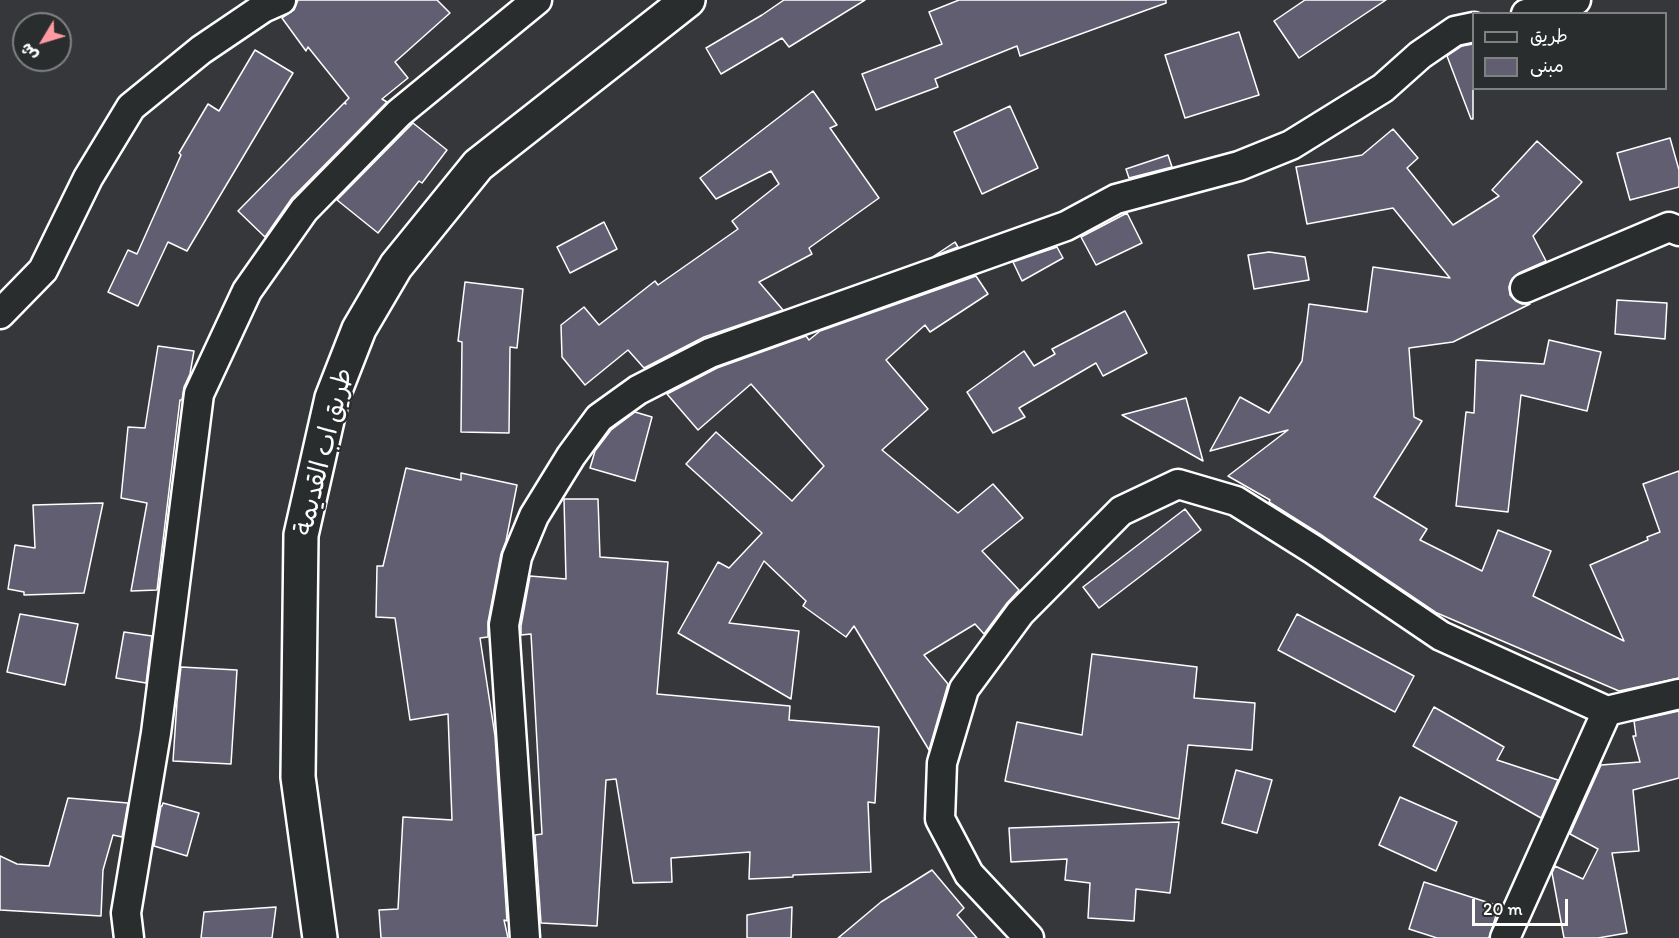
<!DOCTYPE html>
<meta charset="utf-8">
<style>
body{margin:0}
#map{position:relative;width:1679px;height:938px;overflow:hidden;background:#35373b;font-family:Itim,"Playpen Sans Arabic",sans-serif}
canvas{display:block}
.legend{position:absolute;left:1472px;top:12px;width:195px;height:78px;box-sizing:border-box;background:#2a2d2e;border:2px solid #7f8182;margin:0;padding:8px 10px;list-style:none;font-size:18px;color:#fff}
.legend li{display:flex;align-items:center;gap:12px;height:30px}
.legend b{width:30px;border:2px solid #7f8182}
.north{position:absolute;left:12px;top:12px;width:60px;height:60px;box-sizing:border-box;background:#2a2d2e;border:2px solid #7f8182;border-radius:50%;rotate:232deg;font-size:16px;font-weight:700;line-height:24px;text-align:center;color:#fff}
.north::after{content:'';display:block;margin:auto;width:21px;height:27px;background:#ff9aa2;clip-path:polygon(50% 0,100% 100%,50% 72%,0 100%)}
.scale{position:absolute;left:1472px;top:899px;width:96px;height:27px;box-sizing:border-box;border:3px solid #fff;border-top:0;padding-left:8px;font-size:18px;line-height:21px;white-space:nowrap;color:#fff;-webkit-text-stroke:4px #2a2d2e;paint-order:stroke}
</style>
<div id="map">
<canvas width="1679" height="938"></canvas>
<ul class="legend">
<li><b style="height:8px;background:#2a2d2e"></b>طريق</li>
<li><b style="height:16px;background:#605e70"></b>مبنى</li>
</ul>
<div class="north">ش</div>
<div class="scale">20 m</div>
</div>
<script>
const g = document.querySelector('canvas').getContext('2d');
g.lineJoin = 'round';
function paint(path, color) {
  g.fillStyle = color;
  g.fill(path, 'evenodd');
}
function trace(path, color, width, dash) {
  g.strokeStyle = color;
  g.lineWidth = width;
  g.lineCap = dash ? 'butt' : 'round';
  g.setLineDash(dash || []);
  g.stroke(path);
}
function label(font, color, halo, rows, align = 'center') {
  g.font = font + ' Itim,"Playpen Sans Arabic",sans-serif';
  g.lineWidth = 4.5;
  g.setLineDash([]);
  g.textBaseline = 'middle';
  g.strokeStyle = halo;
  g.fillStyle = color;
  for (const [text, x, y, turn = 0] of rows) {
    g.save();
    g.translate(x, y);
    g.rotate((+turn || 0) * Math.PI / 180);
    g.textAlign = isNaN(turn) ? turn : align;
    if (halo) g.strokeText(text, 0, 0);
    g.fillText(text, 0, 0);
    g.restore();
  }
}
const building = new Path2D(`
 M298,0H437L450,13L395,62L408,78L382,99L387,102L292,198L265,237L238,211L344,103L346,104L345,102L349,98L308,47L306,51L282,18L294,10Z
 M784,0H865L789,47L782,38L721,74L706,48L762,15Z
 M959,0H1166V3L1020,56L1017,46L935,79L938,87L876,110L862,74L942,44L929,12Z
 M1305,0H1386L1299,58L1274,21Z
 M1239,32L1259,95L1185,118L1165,55Z
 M1473,44V119H1471L1447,56L1462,46Z
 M255,50L293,73L187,251L168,242L138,306L108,292L128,250L137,254L181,155L179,153L208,104L219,111Z
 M813,91L837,125L830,128L879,198L809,248L812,254L759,282L783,310L704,337L644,368L628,350L585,385L562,357L561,325L584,307L599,325L655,281L658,285L738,229L732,221L779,184L771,171L716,199L700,178Z
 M1010,106L1038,168L982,194L954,132Z
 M413,123L447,150L422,183L419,181L378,233L337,200Z
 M1393,129L1418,158L1407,168L1453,225L1499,196L1492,190L1537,141L1582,182L1533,236L1546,261L1519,273L1512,279L1509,287L1510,295L1516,301L1522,304H1530L1453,342L1409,348L1414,417L1422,421L1374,497L1427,529L1420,540L1482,571L1498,530L1551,551L1533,596L1624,641L1590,565L1648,540L1647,537L1660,532L1643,484L1679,471V678L1619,691L1437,613L1323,536L1269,502L1270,500L1228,476L1288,430L1210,451L1240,397L1269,413L1302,361L1309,304L1367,312L1373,267L1450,278L1393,208L1307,224L1296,167L1362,155Z
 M1670,138L1679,170V187L1630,200L1617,153Z
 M1168,155L1172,167L1129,178L1126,169Z
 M1127,213L1142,243L1096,265L1081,237Z
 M604,222L617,249L570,273L557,247Z
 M955,242L958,247L934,256Z
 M1057,247L1063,258L1022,281L1013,262Z
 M1269,252L1305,257L1309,280L1254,289L1248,255Z
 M976,276L988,294L930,332L925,325L886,360L928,409L882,450L958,513L993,484L1023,518L982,551L1019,590L1007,603L984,634L975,624L924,655L948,684L929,750L854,626L846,637L803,606L806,601L764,561L729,623L799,631L791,699L678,633L718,562L729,568L762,533L686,464L716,432L792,501L824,466L751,384L698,430L667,394L717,368L806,336L809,340L820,331Z
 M465,282L523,289L517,348L510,347L509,433L461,432L462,342L458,341Z
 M1617,300L1667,303L1665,339L1615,334Z
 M1125,311L1147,353L1103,376L1096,363L1019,408L1025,417L993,433L967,392L1024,351L1034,366L1055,354L1052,349Z
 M1549,340L1601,352L1587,411L1521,395L1508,512L1456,506L1466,412L1474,413L1476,360L1544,364Z
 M158,346L194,351L190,374L184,387L182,400H180L157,590L131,591L147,503L121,498L128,427L145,428Z
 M1186,398L1203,461L1122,415Z
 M635,412L652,417L635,481L590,468L595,451L611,430Z
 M406,468L461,480V473L517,485L506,541L501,554L488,622V637L480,638L495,736L507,921L504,920L508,938H381L379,910L398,909L403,817L452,820L448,714L410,720L395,618L376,617L377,566H383Z
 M564,499H598L600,557L668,562L657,694L790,706L789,720L879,727L875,803L868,802L871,872L793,875V877L749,879L750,852L671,858L672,882L633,883L616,779L606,780L597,926L541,923L535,835L542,834L531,634L521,635V626L530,576L566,579Z
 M103,503L84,593L24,595V592L8,589L15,545L35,548L33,505Z
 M1185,509L1201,530L1099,608L1083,587Z
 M20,614L78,624L65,685L7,672Z
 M1297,614L1414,676L1395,712L1278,650Z
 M124,632L152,636L146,683L116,678Z
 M1092,654L1197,667L1194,698L1255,703L1252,750L1188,745L1179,819L1005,781L1017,722L1082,735Z
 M181,667L237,670L231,764L173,761L177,702Z
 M1434,707L1504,747L1497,760L1558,780L1541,818L1413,746Z
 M1679,711V778L1633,790L1639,851L1612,853L1627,933L1598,938H1564L1552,873L1555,866L1583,879L1598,849L1570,834L1601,765L1640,762L1633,736H1636L1634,721Z
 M1236,770L1272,780L1257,833L1222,823Z
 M1400,797L1457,822L1436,871L1379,845Z
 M68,798L128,803L122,837L113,835L103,870L101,916L0,910V856L17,864L49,866Z
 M163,803L199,813L187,856L154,846L161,806H162Z
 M1179,822L1170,893L1136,889L1134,921L1088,918L1090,883L1065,880L1067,859L1011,862L1009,828Z
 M932,870L964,908L957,915L977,938H838L881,902Z
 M1424,882L1499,906L1489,938H1437L1409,929Z
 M276,907L272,938H201L204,912Z
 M792,907L791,938H747V915Z`);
paint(building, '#605e70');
trace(building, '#fff', 1.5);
const street = new Path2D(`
 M1526,14L1576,0
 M1525,288L1669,227L1679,231
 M0,314L43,270L88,178L131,107L201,50L263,8L281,0
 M129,938L126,913L156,733L199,394L247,291L304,210L399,113L537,0
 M525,938L504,625L517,557L534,516L571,456L599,418L638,390L710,353L1066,226L1116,199L1239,166L1291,145L1383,88L1420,55L1455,31L1474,27
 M1029,938L969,874L940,819L942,763L964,689L1020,613L1121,511L1178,484L1236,501L1314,550L1441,636L1607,711
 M1505,938L1607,711L1679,694`);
const secondary = new Path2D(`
 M320,938L298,777L301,535L332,398L359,329L396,266L478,165L688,0`);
trace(street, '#fff', 33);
trace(secondary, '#fff', 38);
trace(street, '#2a2d2e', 28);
trace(secondary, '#2a2d2e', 33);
label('26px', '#fff', '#2a2d2e', [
 ["طريق اب القديمة",325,452,-76]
]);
</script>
